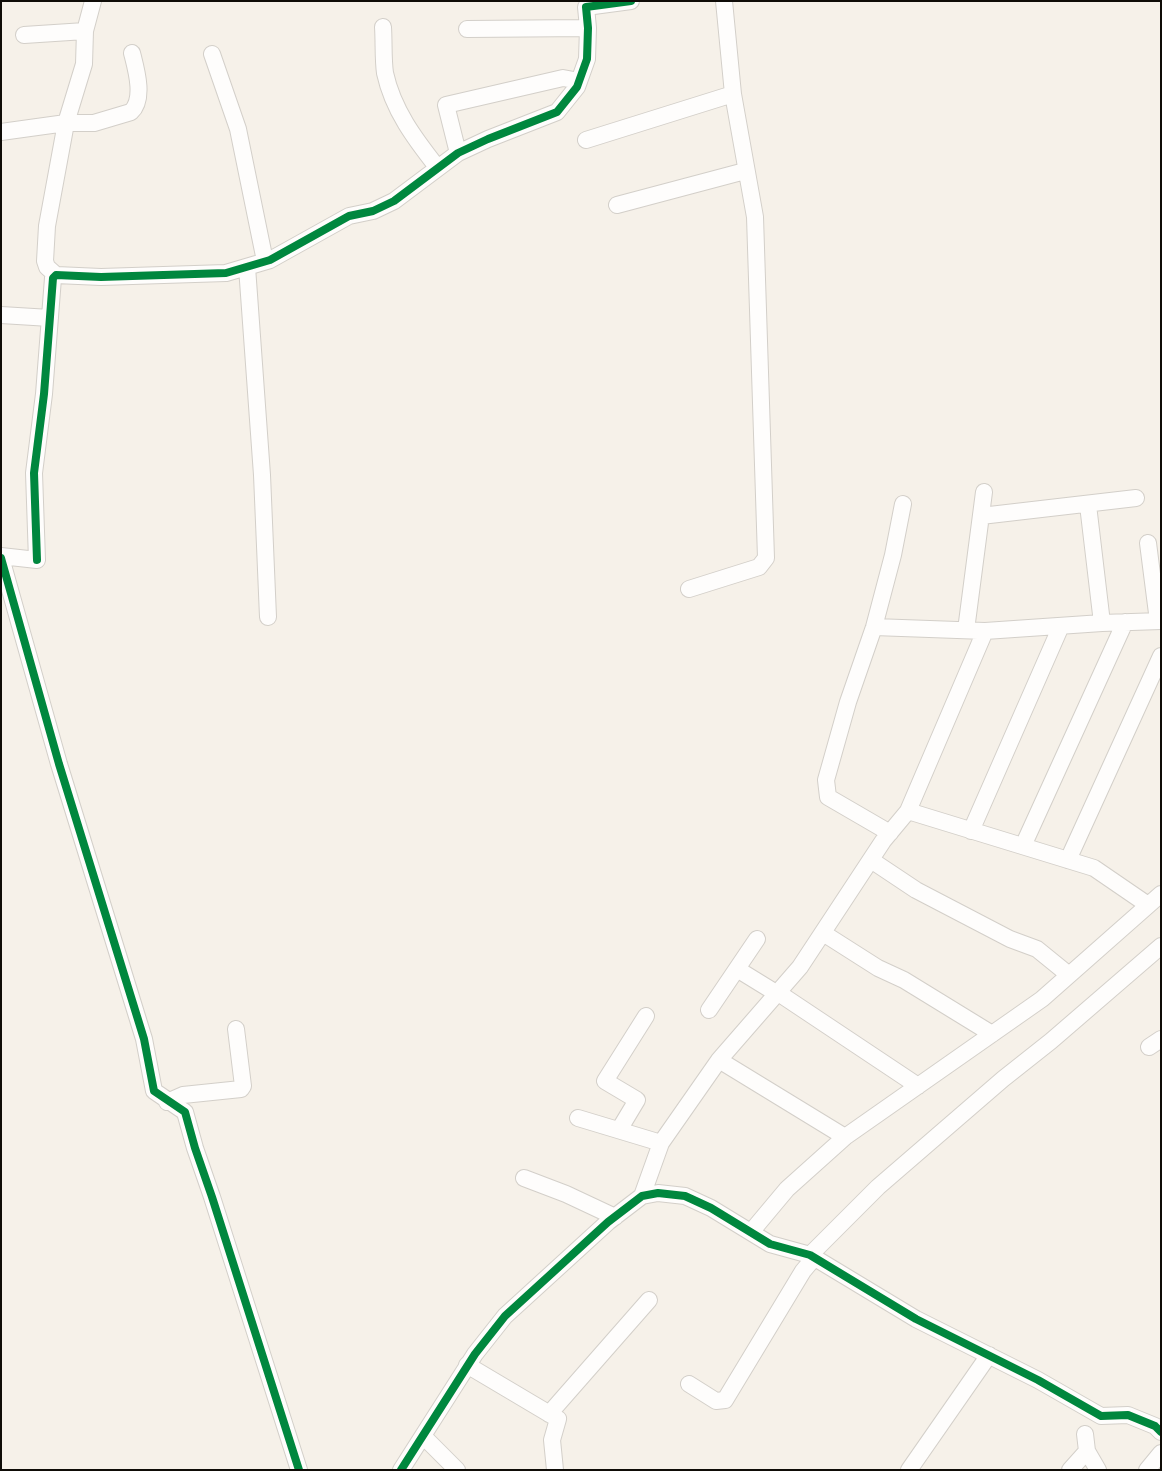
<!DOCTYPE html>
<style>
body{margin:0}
#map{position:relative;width:1162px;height:1471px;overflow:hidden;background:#f6f1e9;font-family:Lato,sans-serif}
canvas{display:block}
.frame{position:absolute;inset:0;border:2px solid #0f0c07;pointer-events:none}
</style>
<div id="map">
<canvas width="1162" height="1471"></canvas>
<div class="frame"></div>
</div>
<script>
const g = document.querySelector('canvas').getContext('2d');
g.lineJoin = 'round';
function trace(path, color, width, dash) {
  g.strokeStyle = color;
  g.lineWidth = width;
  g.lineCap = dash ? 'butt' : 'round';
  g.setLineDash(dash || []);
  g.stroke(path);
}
const minor = new Path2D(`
 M383,27C384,42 383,59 385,73C393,110 415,139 437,167
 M467,29L588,28
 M24,35L85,31
 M212,54L238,129L265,261
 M1,132L66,123H94L131,112C145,99 136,69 132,53
 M586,140L733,94
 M458,153L446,105L563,78L579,81
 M617,205L745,171
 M247,267L262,475L268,617
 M56,275L47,267L45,261L47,226L66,123L84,64L85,31L93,1
 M1,315L50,318
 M1088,505L1102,623
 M981,516L1136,498
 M1148,543L1158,621
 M1,556L37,560L34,473L44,394L53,278L56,275L101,277L226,273L270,260L349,216L373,211L394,201L458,153L488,139L557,112L577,87L587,59L588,28L586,7L631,1
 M1,558L59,764L144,1039L154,1091L185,1112L195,1148L212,1197L299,1470
 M689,589L759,567L766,558L755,217L733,94L724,1
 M874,627L985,631L1102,623L1161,621
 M966,630L984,492
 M908,811L1094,868L1148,905
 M971,831L1061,626
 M890,833L828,797L826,780L848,702L874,627L893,555L903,504
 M1023,846L1125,622
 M871,860L916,890L1010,939L1037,949L1069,975
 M1068,860L1161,656
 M823,933L878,968L904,980L992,1034
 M737,969L776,993
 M777,992L918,1086
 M709,1010L757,939
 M1149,1047L1161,1039
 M719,1060L845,1137
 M167,1102L183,1095L241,1089L243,1086L236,1029
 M578,1118L661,1143
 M619,1130L637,1100L605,1081L646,1016
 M524,1178L566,1194L615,1217
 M642,1196L661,1143L719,1060L800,967L883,841L908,811L985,631
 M751,1232L787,1189L845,1137L1042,999L1161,894
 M810,1255L878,1187L1003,1079L1051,1041L1161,946
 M467,1365L558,1419L552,1440L555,1470
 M689,1384L716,1401L725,1400L803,1271L814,1258
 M549,1414L649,1300
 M1085,1434L1087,1451L1098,1470
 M423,1436L457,1470
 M401,1470L475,1354L505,1316L608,1222L642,1196L658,1193L685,1196L711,1208L770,1244L810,1255L916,1319L1038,1380L1101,1416L1128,1415L1155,1426L1161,1432
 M909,1470L989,1355
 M1070,1470L1087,1451
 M1147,1470L1161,1453`);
trace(minor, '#d3cfc9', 18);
trace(minor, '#fefdfc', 16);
trace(new Path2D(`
 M1,558L59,764L144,1039L154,1091L185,1112L195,1148L212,1197L299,1470
 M37,560L34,473L44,394L53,278L56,275L101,277L226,273L270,260L349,216L373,211L394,201L458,153L488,139L557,112L577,87L587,59L588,28L586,7L631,1
 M401,1470L475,1354L505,1316L608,1222L642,1196L658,1193L685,1196L711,1208L770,1244L810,1255L916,1319L1038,1380L1101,1416L1128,1415L1155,1426L1161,1432`), '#00873e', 8);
</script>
